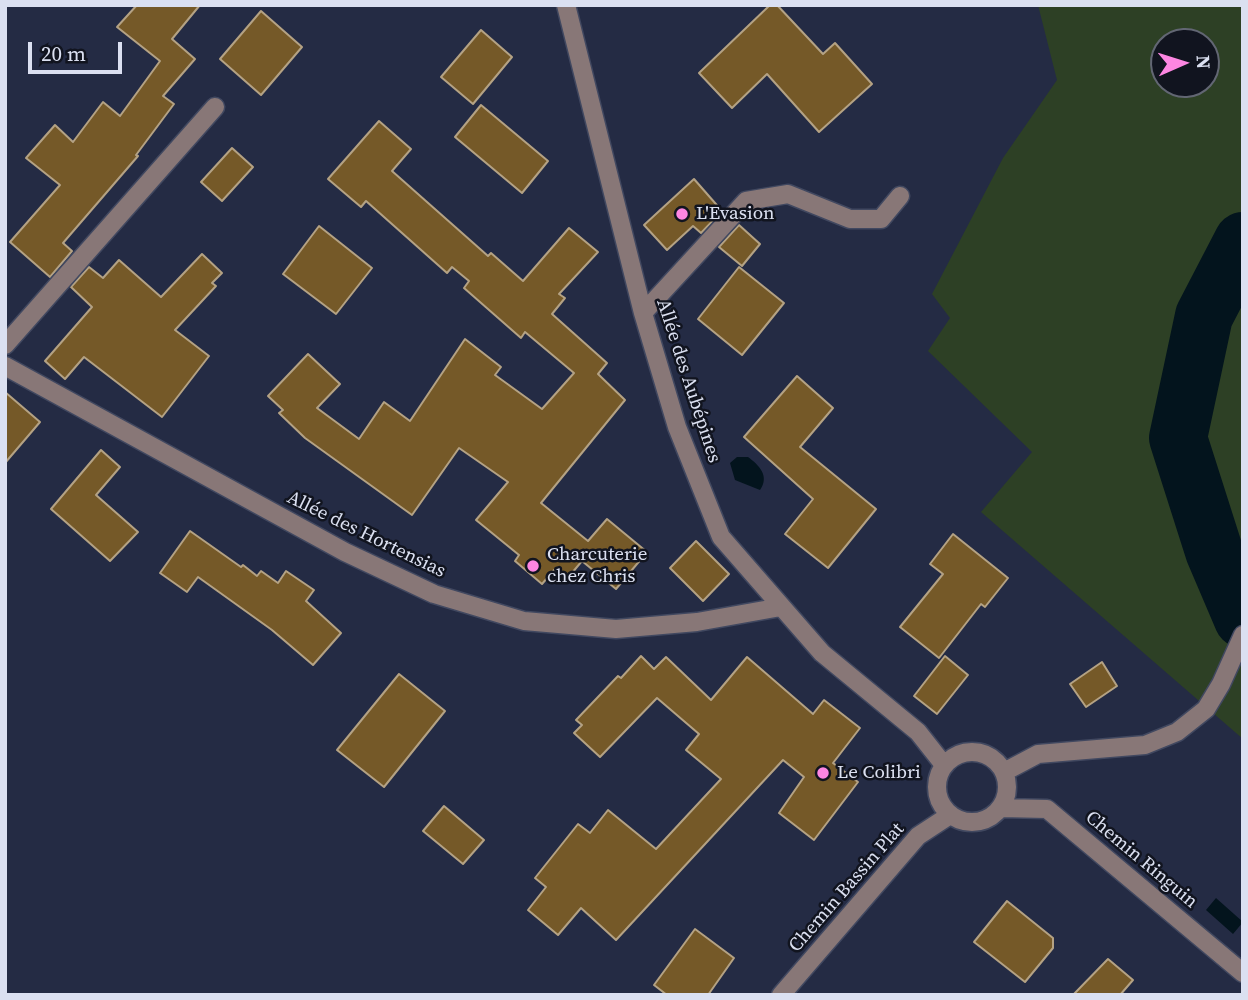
<!DOCTYPE html>
<meta charset="utf-8">
<style>
body{margin:0}
#map{position:relative;width:1248px;height:1000px;overflow:hidden;background:#242b44;font-family:"Source Serif 4",serif}
canvas{display:block}
.frame{position:absolute;inset:0;border:7px solid #dbe0f1;pointer-events:none}
.north{position:absolute;left:1150px;top:28px;width:70px;height:70px;box-sizing:border-box;background:#11141f;border:2px solid #626673;border-radius:50%;rotate:87deg;font-size:19px;font-weight:700;line-height:28px;text-align:center;color:#dbe0f1}
.north::after{content:'';display:block;margin:auto;width:24px;height:32px;background:#fd86e2;clip-path:polygon(50% 0,100% 100%,50% 72%,0 100%)}
.scale{position:absolute;left:28px;top:42px;width:94px;height:32px;box-sizing:border-box;border:4px solid #dbe0f1;border-top:0;padding-left:9px;font-size:21px;line-height:24px;white-space:nowrap;color:#dbe0f1;-webkit-text-stroke:5px #11141f;paint-order:stroke}
</style>
<div id="map">
<canvas width="1248" height="1000"></canvas>
<div class="frame"></div>
<div class="north">N</div>
<div class="scale">20 m</div>
</div>
<script>
const g = document.querySelector('canvas').getContext('2d');
g.lineJoin = 'round';
function paint(path, color) {
  g.fillStyle = color;
  g.fill(path, 'evenodd');
}
function trace(path, color, width, dash) {
  g.strokeStyle = color;
  g.lineWidth = width;
  g.lineCap = dash ? 'butt' : 'round';
  g.setLineDash(dash || []);
  g.stroke(path);
}
function label(font, color, halo, rows, align = 'center') {
  g.font = font + ' "Source Serif 4",serif';
  g.lineWidth = 5;
  g.setLineDash([]);
  g.textBaseline = 'middle';
  g.strokeStyle = halo;
  g.fillStyle = color;
  for (const [text, x, y, turn = 0] of rows) {
    g.save();
    g.translate(x, y);
    g.rotate((+turn || 0) * Math.PI / 180);
    g.textAlign = isNaN(turn) ? turn : align;
    if (halo) g.strokeText(text, 0, 0);
    g.fillText(text, 0, 0);
    g.restore();
  }
}
paint(new Path2D(`
 M1038,5H1243V739L981,512L1032,452L928,351L950,318L932,294L1003,158L1057,80ZM1164,42H1206V84H1164Z`), '#2d4025');
paint(new Path2D(`
 M737,457H748C759,465 770,476 760,490L735,480L730,463Z
 M1216,898L1243,922L1233,934L1206,910Z`), '#03141d');
trace(new Path2D(`
 M1243,241L1204,316L1178,438L1214,551L1243,619`), '#03141d', 58);
const building = new Path2D(`
 M137,5H200L172,39L195,59L163,96L174,104L136,155L138,156L63,243L72,251L50,277L10,242L60,185L26,158L55,125L73,142L103,102L120,116L160,61L117,27Z
 M770,5H777L823,54L835,43L872,84L819,132L767,74L732,108L699,73Z
 M261,11L302,47L261,95L220,59Z
 M481,30L512,57L473,104L441,77Z
 M481,105L548,161L522,193L455,137Z
 M379,121L411,149L392,171L488,256L491,253L523,281L569,228L598,252L559,294L565,298L552,314L607,363L598,374L625,400L541,503L588,541L607,519L647,552L616,589L582,561L566,580L554,570L542,584L515,561L519,555L476,520L508,482L459,448L412,515L305,438L279,413L283,410L268,396L308,354L340,384L317,408L359,439L384,402L410,421L465,339L501,367L495,375L542,409L574,373L525,332L521,338L464,288L469,281L452,267L447,273L366,201L361,207L328,179Z
 M232,148L253,167L222,201L201,182Z
 M694,179L722,211L701,233L693,226L667,250L644,225Z
 M739,225L760,244L742,266L719,247Z
 M319,226L372,268L336,314L283,274Z
 M202,254L222,273L212,283L216,286L175,330L209,356L162,417L84,357L65,379L45,361L92,307L71,287L89,267L103,278L119,260L161,297Z
 M739,267L784,303L742,355L698,319Z
 M797,376L833,408L800,447L876,509L828,568L785,534L813,499L744,437Z
 M5,392L40,422L5,463Z
 M101,450L120,467L96,495L138,532L110,561L51,509Z
 M190,531L241,567L243,565L257,576L261,571L278,583L286,571L314,590L306,601L341,633L313,665L272,630L198,577L187,592L160,573Z
 M953,534L1008,578L985,607L981,604L939,658L900,627L943,574L930,564Z
 M696,541L729,574L703,601L670,568Z
 M641,656L654,669L666,657L711,700L747,657L813,714L824,700L860,728L833,763L858,782L814,840L779,813L804,777L783,760L616,940L581,908L558,935L528,910L546,887L535,878L578,824L590,833L608,810L656,849L721,779L686,750L699,734L657,698L600,757L574,733L582,725L576,720L618,676L621,678Z
 M945,656L968,675L937,714L914,696Z
 M1102,662L1117,686L1086,707L1070,684Z
 M399,674L445,711L384,787L337,750Z
 M444,806L484,840L463,864L423,831Z
 M1007,901L1053,938V948L1025,982L974,942Z
 M695,929L734,958L708,995H667L654,985Z
 M1108,959L1133,980L1120,995H1073Z`);
paint(building, '#755928');
trace(building, '#b4a284', 2);
const minor = new Path2D(`
 M566,5L643,313L677,427L721,537L822,653L918,732L944,765
 M643,313L746,201L788,194L850,219H881L900,196
 M5,345L215,107
 M5,366L345,552L434,594L524,621L616,629L697,622L781,607
 M937 787a35 35 0 1 1 70 0a35 35 0 1 1-70 0Z
 M1004,772L1038,754L1145,745L1177,732L1206,709L1221,684L1243,635
 M1001,808L1047,809L1243,973
 M781,995L918,836L950,815`);
trace(minor, '#414860', 21);
trace(minor, '#877', 18);
for (const [x, y, r, color] of [
 [682,214,7,"#fd86e2"],
 [533,566,7,"#fd86e2"],
 [823,773,7,"#fd86e2"]
]) {
  const dot = new Path2D();
  dot.arc(x, y, r, 0, 2 * Math.PI);
  g.fillStyle = color;
  g.fill(dot);
  trace(dot, '#11141f', 2.5);
}
label('19px', '#dbe0f1', '#11141f', [
 ["L'Evasion",696,214],
 ["Charcuterie",547,555],
 ["chez Chris",547,577],
 ["Le Colibri",837,773]
], 'left');
label('19px', '#dbe0f1', '#11141f', [
 ["Allée des Aubépines",688,381,72],
 ["Allée des Hortensias",366,535,26],
 ["Chemin Ringuin",1141,860,40],
 ["Chemin Bassin Plat",847,888,-49]
]);
</script>
